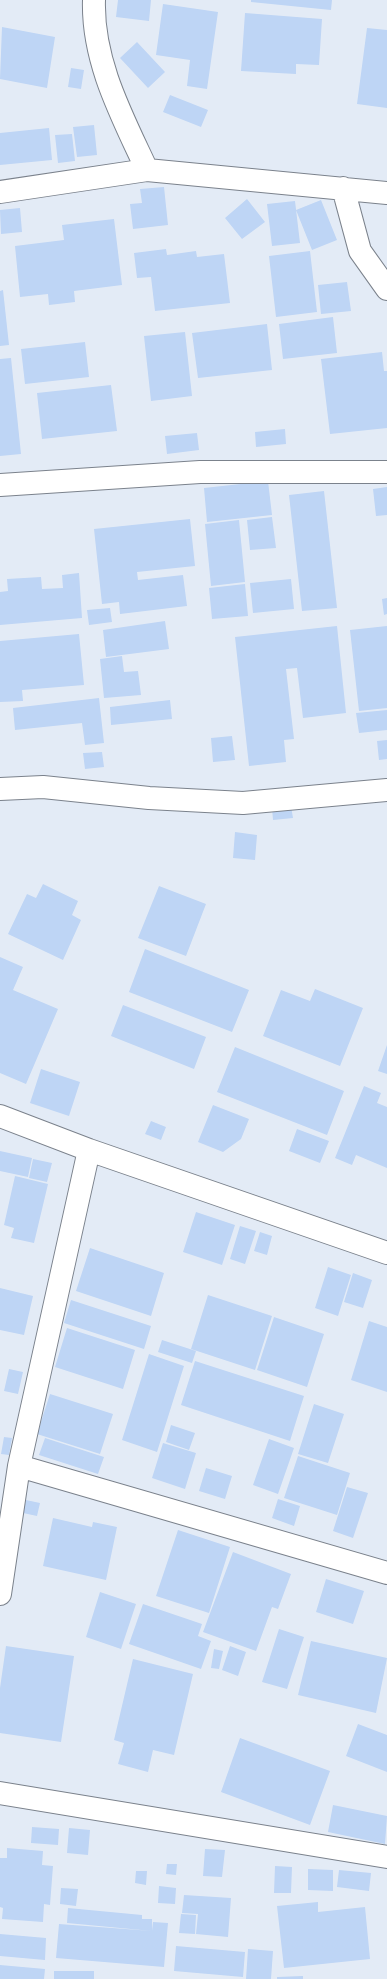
<!DOCTYPE html>
<style>
body{margin:0}
canvas{display:block;background:#e3ebf6}
</style>
<canvas width="387" height="1979"></canvas>
<script>
const g = document.querySelector('canvas').getContext('2d');
g.lineJoin = 'round';
function paint(path, color) {
  g.fillStyle = color;
  g.fill(path, 'evenodd');
}
function trace(path, color, width, dash) {
  g.strokeStyle = color;
  g.lineWidth = width;
  g.lineCap = dash ? 'butt' : 'round';
  g.setLineDash(dash || []);
  g.stroke(path);
}
paint(new Path2D(`
 M118,0H151L149,21L116,17Z
 M251,0H332L331,10L251,2Z
 M163,4L218,12L207,89L187,86L190,60L156,55Z
 M245,13L322,19L319,65L296,64V74L241,71Z
 M2,27L55,37L47,88L0,79Z
 M367,28L387,30V108L357,104Z
 M137,42L165,72L148,88L120,58Z
 M71,68L84,70L81,89L68,87Z
 M170,95L208,110L201,127L163,112Z
 M94,125L97,155L77,157L73,127Z
 M49,128L52,160L0,165V133Z
 M72,134L75,161L58,163L55,135Z
 M164,187L168,225L133,229L130,204L142,203L140,189Z
 M247,199L265,222L242,239L225,218Z
 M321,200L337,240L312,250L296,210Z
 M295,201L300,243L272,246L267,204Z
 M20,208L22,232L1,234L0,210Z
 M114,219L122,285L74,291L75,302L49,305L48,294L20,297L15,246L64,240L62,225Z
 M166,249L167,255L196,251L197,257L224,254L230,303L155,311L151,277L137,278L134,253Z
 M310,251L317,312L276,317L269,256Z
 M347,282L351,311L321,314L318,285Z
 M3,290L9,345L0,346V291Z
 M333,317L337,353L283,359L279,324Z
 M267,324L272,370L198,378L192,333Z
 M185,332L192,396L151,401L144,336Z
 M85,342L89,377L25,384L21,349Z
 M382,352L384,371H387V428L330,434L321,359Z
 M11,358L21,454L0,456V359Z
 M111,385L117,431L42,439L37,393Z
 M285,429L286,444L256,447L255,432Z
 M197,433L199,450L167,454L165,436Z
 M268,481L272,515L207,522L204,488Z
 M387,487V515L376,516L373,489Z
 M324,491L337,608L302,611L289,495Z
 M272,517L276,548L250,550L247,520Z
 M190,519L195,566L137,572L138,580L183,575L187,606L120,614L119,602L102,604L94,529Z
 M239,520L245,582L211,586L205,524Z
 M79,573L82,618L0,625V592L8,591L7,579L41,577L42,589L63,588L62,575Z
 M291,579L294,609L253,613L250,583Z
 M245,584L248,616L212,619L209,588Z
 M387,598V614L384,615L382,599Z
 M110,608L112,622L89,625L87,610Z
 M165,621L169,649L106,657L103,630Z
 M337,626L346,713L303,718L297,668L286,669L294,739L284,740L286,762L249,766L235,637Z
 M387,626V708L359,711L350,630Z
 M79,634L84,685L22,690L23,701L0,702V641Z
 M122,656L124,672L138,671L141,695L104,698L100,659Z
 M99,698L104,743L85,745L82,723L15,730L13,708Z
 M170,700L172,719L111,725L110,707Z
 M387,710V730L359,733L356,713Z
 M232,736L235,760L213,762L211,738Z
 M387,740V759L379,760L377,741Z
 M102,752L104,767L85,769L83,753Z
 M291,806L293,818L273,820L272,808Z
 M235,832L257,835L255,860L233,858Z
 M43,884L78,901L72,915L81,920L63,960L8,934L27,894L36,898Z
 M159,886L206,904L186,956L138,938Z
 M145,949L249,990L232,1032L129,992Z
 M0,957L23,967L13,990L58,1009L26,1084L0,1073Z
 M315,989L363,1008L340,1066L263,1036L281,990L310,1001Z
 M123,1005L206,1037L194,1069L111,1036Z
 M387,1045V1074L378,1071Z
 M235,1047L344,1091L327,1135L217,1092Z
 M41,1069L80,1082L69,1116L30,1103Z
 M364,1086L381,1093L377,1103L387,1107V1168L356,1155L352,1165L335,1158Z
 M213,1105L249,1119L241,1139L223,1152L198,1142Z
 M151,1121L166,1127L161,1140L145,1134Z
 M297,1129L329,1141L320,1163L289,1151Z
 M0,1151L32,1158L28,1177L0,1171Z
 M33,1159L52,1163L47,1182L29,1178Z
 M15,1176L48,1184L34,1243L11,1238L14,1228L4,1225Z
 M196,1212L235,1225L222,1265L183,1252Z
 M240,1226L256,1231L245,1264L230,1259Z
 M260,1232L272,1236L267,1255L254,1251Z
 M90,1248L164,1273L151,1316L76,1291Z
 M328,1267L351,1275L338,1316L315,1308Z
 M353,1273L372,1280L363,1308L344,1302Z
 M0,1288L33,1296L24,1335L0,1330Z
 M208,1295L272,1316L255,1370L191,1349Z
 M71,1300L151,1326L144,1349L64,1323Z
 M274,1317L324,1334L307,1387L257,1370Z
 M369,1321L387,1327V1392L351,1380Z
 M67,1328L135,1350L123,1389L55,1367Z
 M162,1340L196,1351L192,1363L158,1352Z
 M149,1354L184,1366L157,1452L122,1440Z
 M195,1361L304,1396L290,1441L181,1405Z
 M9,1369L23,1372L18,1394L4,1391Z
 M50,1394L113,1414L100,1454L37,1434Z
 M314,1404L344,1414L328,1463L298,1454Z
 M171,1425L195,1433L189,1450L166,1442Z
 M4,1437L12,1438L9,1455L1,1454Z
 M45,1438L104,1457L98,1474L39,1455Z
 M269,1439L294,1448L278,1494L253,1485Z
 M163,1443L196,1453L185,1489L152,1478Z
 M298,1456L350,1473L337,1515L284,1498Z
 M206,1468L232,1476L225,1499L199,1491Z
 M347,1487L368,1493L353,1538L333,1531Z
 M278,1499L300,1506L294,1526L272,1518Z
 M26,1500L40,1503L37,1516L23,1513Z
 M53,1518L92,1527L93,1522L117,1527L106,1580L43,1566Z
 M178,1530L230,1547L209,1613L156,1596Z
 M233,1552L291,1574L278,1609L272,1607L256,1651L203,1632Z
 M326,1579L364,1591L353,1624L316,1612Z
 M100,1592L136,1604L121,1649L86,1637Z
 M143,1604L202,1624L198,1636L211,1641L201,1669L129,1644Z
 M279,1629L304,1637L287,1689L262,1682Z
 M311,1641L387,1658L376,1713L298,1695Z
 M6,1646L74,1656L61,1742L0,1733V1688Z
 M230,1646L246,1652L238,1676L222,1670Z
 M214,1649L223,1651L219,1669L211,1668Z
 M133,1659L193,1674L174,1755L153,1750L148,1772L118,1764L124,1743L114,1740Z
 M358,1724L387,1735V1772L346,1756Z
 M240,1738L330,1771L310,1825L221,1792Z
 M333,1805L387,1816L385,1844L328,1832Z
 M32,1827L59,1829L58,1845L31,1843Z
 M69,1828L90,1830L88,1855L67,1853Z
 M7,1848L43,1851L42,1865L53,1866L50,1905L44,1904L43,1922L2,1919L3,1908L0,1907V1858H7Z
 M205,1849L225,1850L222,1877L203,1876Z
 M167,1864H177L176,1875L166,1874Z
 M275,1866L292,1867L291,1893H274Z
 M308,1869L333,1870V1891L308,1890Z
 M339,1870L371,1873L369,1891L337,1887Z
 M136,1871H147L146,1885L135,1883Z
 M159,1886L176,1888L175,1904L158,1903Z
 M61,1888L78,1889L76,1906L60,1904Z
 M184,1895L231,1898L228,1937L196,1934L198,1914L182,1913Z
 M318,1902V1912L365,1907L370,1959L284,1968L277,1906Z
 M68,1908L142,1915V1919H152V1931L67,1923Z
 M181,1914L196,1915L195,1934L179,1933Z
 M153,1922L168,1923L164,1967L56,1958L59,1924L152,1931Z
 M0,1934L46,1938L45,1960L0,1956Z
 M176,1946L245,1952L243,1977L174,1971Z
 M248,1949L273,1951L271,1979H246Z
 M0,1965L45,1969L44,1979H0Z
 M54,1971H94V1979H54Z
 M303,1976V1979H277V1977Z`), '#bed5f5');
const minor = new Path2D(`
 M94,0C92,61 122,116 147,170
 M343,188L360,251L387,289
 M0,192L147,170L387,193
 M0,485L200,472H387
 M0,789L43,787L149,798L243,803L387,790
 M0,1116L89,1150L387,1253
 M19,1466L387,1573
 M0,1594L19,1466L89,1150
 M0,1793L387,1857`);
trace(minor, '#7b828c', 24);
trace(minor, '#fff', 22);
</script>
